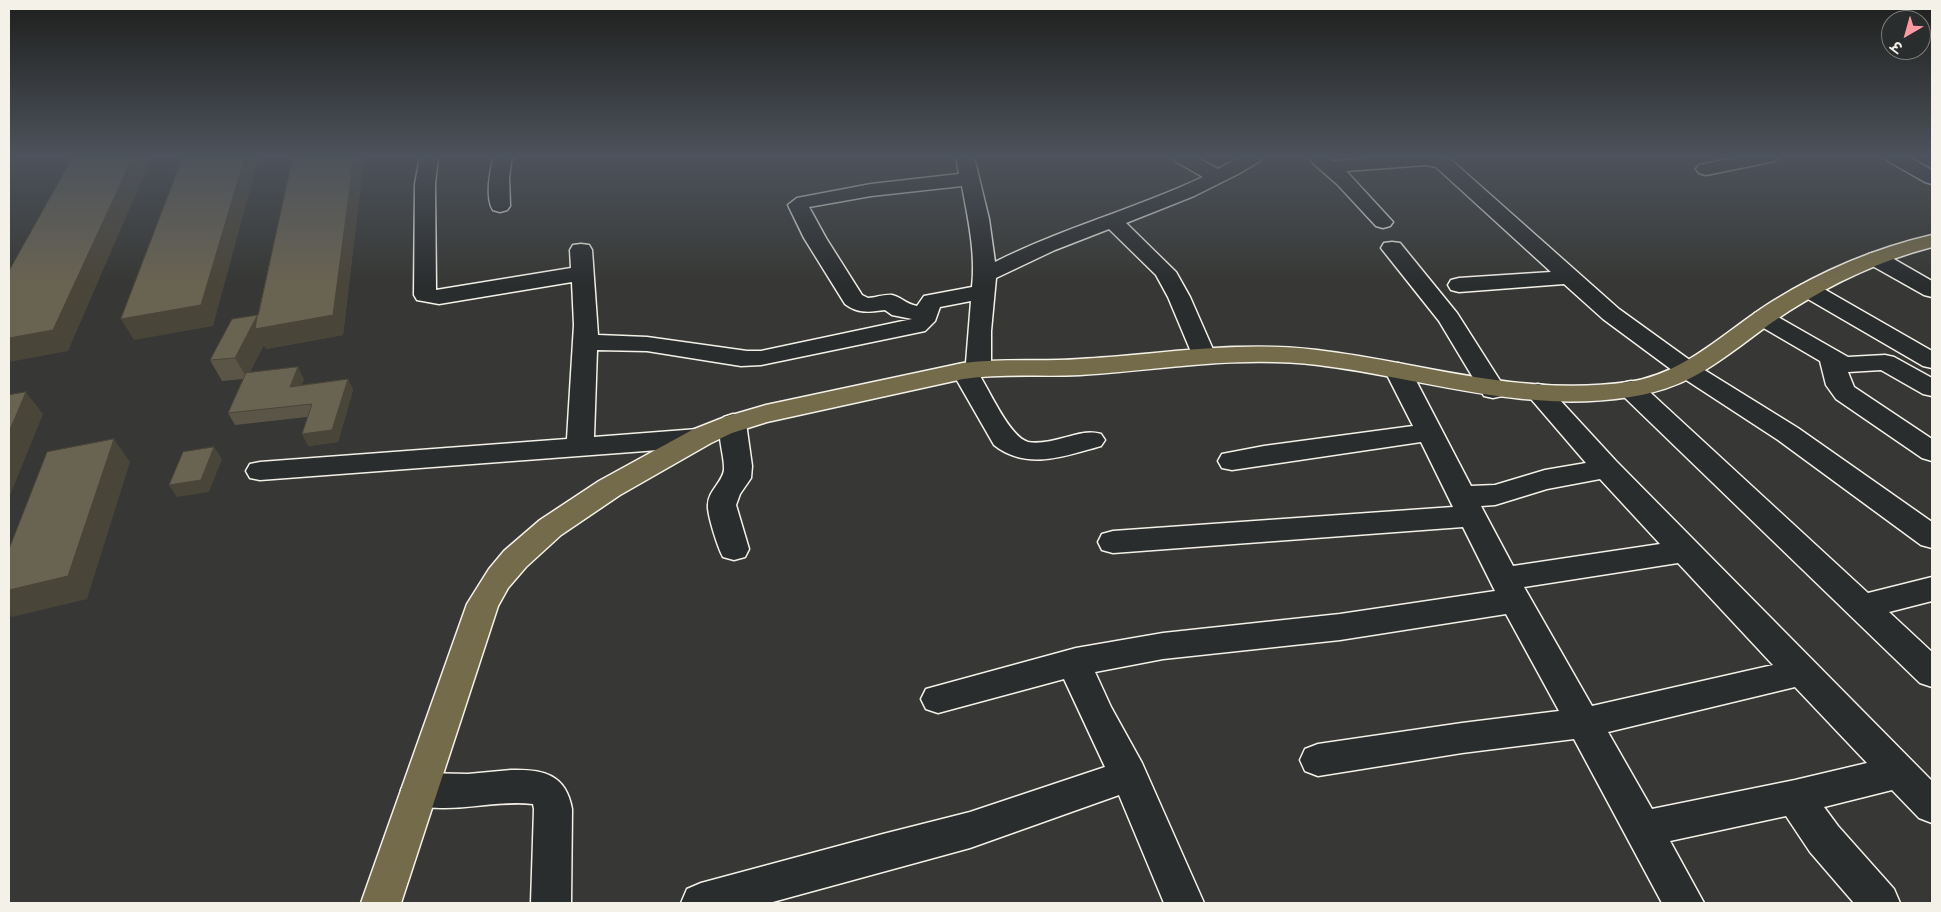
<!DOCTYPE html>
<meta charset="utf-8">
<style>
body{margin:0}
#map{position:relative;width:1941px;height:912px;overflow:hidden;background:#373835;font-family:Caveat,"Playpen Sans Deva",sans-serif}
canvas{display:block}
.frame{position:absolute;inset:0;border:10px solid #f4f1e8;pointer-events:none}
.north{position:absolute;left:1881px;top:10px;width:50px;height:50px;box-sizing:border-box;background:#2a2d2e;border:1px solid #7b7b78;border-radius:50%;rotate:218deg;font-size:14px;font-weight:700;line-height:20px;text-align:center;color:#f4f1e8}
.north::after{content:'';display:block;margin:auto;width:18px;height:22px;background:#ff9aa2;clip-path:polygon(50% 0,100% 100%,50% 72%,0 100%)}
</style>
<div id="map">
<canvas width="1941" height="912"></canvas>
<div class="frame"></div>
<div class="north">उ</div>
</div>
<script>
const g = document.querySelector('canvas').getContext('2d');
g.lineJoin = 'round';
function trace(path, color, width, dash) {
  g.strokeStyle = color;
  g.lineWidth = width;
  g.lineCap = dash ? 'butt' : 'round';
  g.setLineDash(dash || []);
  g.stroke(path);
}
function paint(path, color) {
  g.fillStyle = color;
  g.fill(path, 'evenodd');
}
const minor = new Path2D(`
 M420,157H438L435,184L436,290L571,268L570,250L573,245L581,244L589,245L592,250L598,335L647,337L747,351H761L912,319L892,315L885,310C870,312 858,314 845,304L804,238L788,205L797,198L871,184L959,174L956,157H974L989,219L995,262C1062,228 1135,209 1203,177L1175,161L1173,157H1196L1218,169L1240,157H1262L1260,161L1238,174L1194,196L1126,223L1176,272L1190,297L1215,354L1212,359L1203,361L1194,359L1168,297L1156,275L1109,229L1055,250L996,278L991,331V369L987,374L980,376C990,392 1010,437 1028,442C1039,444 1052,441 1063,438C1076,435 1087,430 1101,434L1105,440L1101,446C1065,456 1027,471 994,445L951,370L955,365L966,363L971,301L940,307L935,321L925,331L761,365L741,366L647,351L597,350L594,437L698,429L708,432L711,438L708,444L698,447L260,480L250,478L246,471L250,464L260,462L567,439L574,325L572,282L439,304L417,300L414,295L415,184ZM962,186C968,218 976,254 972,287L924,296L917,306C906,304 901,297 892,295C884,294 875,298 868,298L862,295L826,238L809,207L871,196Z
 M494,157H512L509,177L510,206L507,210L500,212L493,210C485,198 490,170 494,157Z
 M1314,157H1329L1333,161L1382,157L1449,158L1619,309L1698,366L1798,428L1932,522V548L1921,545L1778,440L1680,376L1603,319L1564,284L1459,292L1451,290L1448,285L1451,280L1459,278L1551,272L1436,167L1426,165L1346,171L1393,222L1390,226L1383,228L1376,226L1337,184L1314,164L1311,160Z
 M1739,157H1777L1775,161L1706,175L1699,173L1696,169L1699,165Z
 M1886,157H1909L1932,170V184L1925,182L1888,161Z
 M1392,242L1400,243L1457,313L1506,390L1502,396L1493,398L1484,396L1439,321L1381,248L1384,243Z
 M1877,252L1885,254L1932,281V297L1924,295L1869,264L1866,259L1869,254Z
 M1809,283L1817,285L1932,351V368L1923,366L1801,295L1798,290L1801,285Z
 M1763,311L1771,313L1848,357L1885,355L1894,357L1932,378V396L1923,394L1881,370L1848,372L1854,387L1932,439V461L1922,458L1836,399L1826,385L1820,361L1755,323L1751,318L1755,313Z
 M1398,363L1407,366L1411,371L1471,486L1495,485L1545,470L1586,463L1525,392L1529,386L1538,384L1547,386L1616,461L1932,781V823L1919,818L1892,790L1824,807L1838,826L1894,889L1900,903H1854L1810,852L1786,816L1670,841L1704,903H1662L1574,739L1462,753L1318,776L1305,771L1300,760L1305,749L1318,744L1462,723L1559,711L1506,614L1340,640L1163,659L1095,672L1111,707L1142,763L1204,903H1164L1119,795L970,848L769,903H681L687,889L701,883L883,834L970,812L1105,767L1064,679L938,713L926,709L921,699L926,689L1076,648L1163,633L1340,614L1495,591L1463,527L1113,553L1102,550L1098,542L1102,534L1113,531L1453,507L1421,442L1232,470L1222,468L1218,461L1222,454L1264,446L1413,426L1385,371L1389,366ZM1600,479L1660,544L1513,566L1481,506L1495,505L1547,489ZM1678,563L1773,665L1592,706L1524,587ZM1795,687L1867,763L1795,780L1652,809L1608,732Z
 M1631,381L1640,383L1868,593L1932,577V601L1889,612L1932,652V687L1920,683L1622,395L1618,389L1622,383Z
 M733,414L742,417L746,423L752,466L751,478L740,494L736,505L749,549L745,557L734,560L723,557C718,548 707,514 708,505C708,491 722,483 724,470C725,454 714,431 724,417Z
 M511,770C543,769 566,774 572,809L571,903H531L534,809L533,804C491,799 447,817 407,802L401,790L407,778L420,773L468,774Z`);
const major = new Path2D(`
 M1932,235V247C1882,260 1833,283 1789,311C1732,348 1702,386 1630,397C1522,414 1424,378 1318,365C1238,355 1160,370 1080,375C1041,377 1002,373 963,379L767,422L732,433L711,443L620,495L561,535L526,567L508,588L498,606L401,903H361L467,604L489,569L504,551L540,520L599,481L692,430L725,417L766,405L963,363C1002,358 1041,362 1080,359C1159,355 1237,340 1317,350C1425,363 1518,397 1629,382C1687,373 1726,330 1773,301C1823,270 1876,248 1932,235Z`);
trace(minor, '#f4f1e8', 3);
trace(major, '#f4f1e8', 3);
paint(minor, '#2a2d2e');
paint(major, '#746b4b');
paint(new Path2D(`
 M293,157H364L343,335L266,349L264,345L249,373L304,379L301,385L348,379L353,390L338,442L308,446L307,417L235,425L228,413L243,379L222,381L210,360L258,315Z`), '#5a5547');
paint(new Path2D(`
 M133,157H152L68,351L9,362V338Z
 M245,157H259L213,326L134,340L121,319Z
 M354,157H364L343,335L266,349L264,345L247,378L235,358L257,316Z
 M298,367L304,379L296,399L290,387Z
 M348,379L353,390L338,442L308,446L302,434Z
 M26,392L43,414L9,498V432Z
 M114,439L130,462L87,599L12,617L9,613V590Z
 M214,447L222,459L209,492L177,497L169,485Z`), '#4a4539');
const building = new Path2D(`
 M73,157H133L53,330L9,338V271Z
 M183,157H245L201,305L121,319Z
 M293,157H354L333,315L255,329L257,316L235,358L210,360L232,319L258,315Z
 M298,367L290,387L348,379L332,430L302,434L312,404L228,413L246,373Z
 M26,392L9,432V395Z
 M114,439L68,576L9,590V549L47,452Z
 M214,447L201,480L169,485L183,452Z`);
paint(building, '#696352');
trace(building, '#4a4539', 1);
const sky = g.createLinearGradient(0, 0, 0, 285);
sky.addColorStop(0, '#1e1f1d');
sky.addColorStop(0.55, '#4d535c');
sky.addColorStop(1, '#4d535c00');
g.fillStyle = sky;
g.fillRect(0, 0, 1941, 285);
</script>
